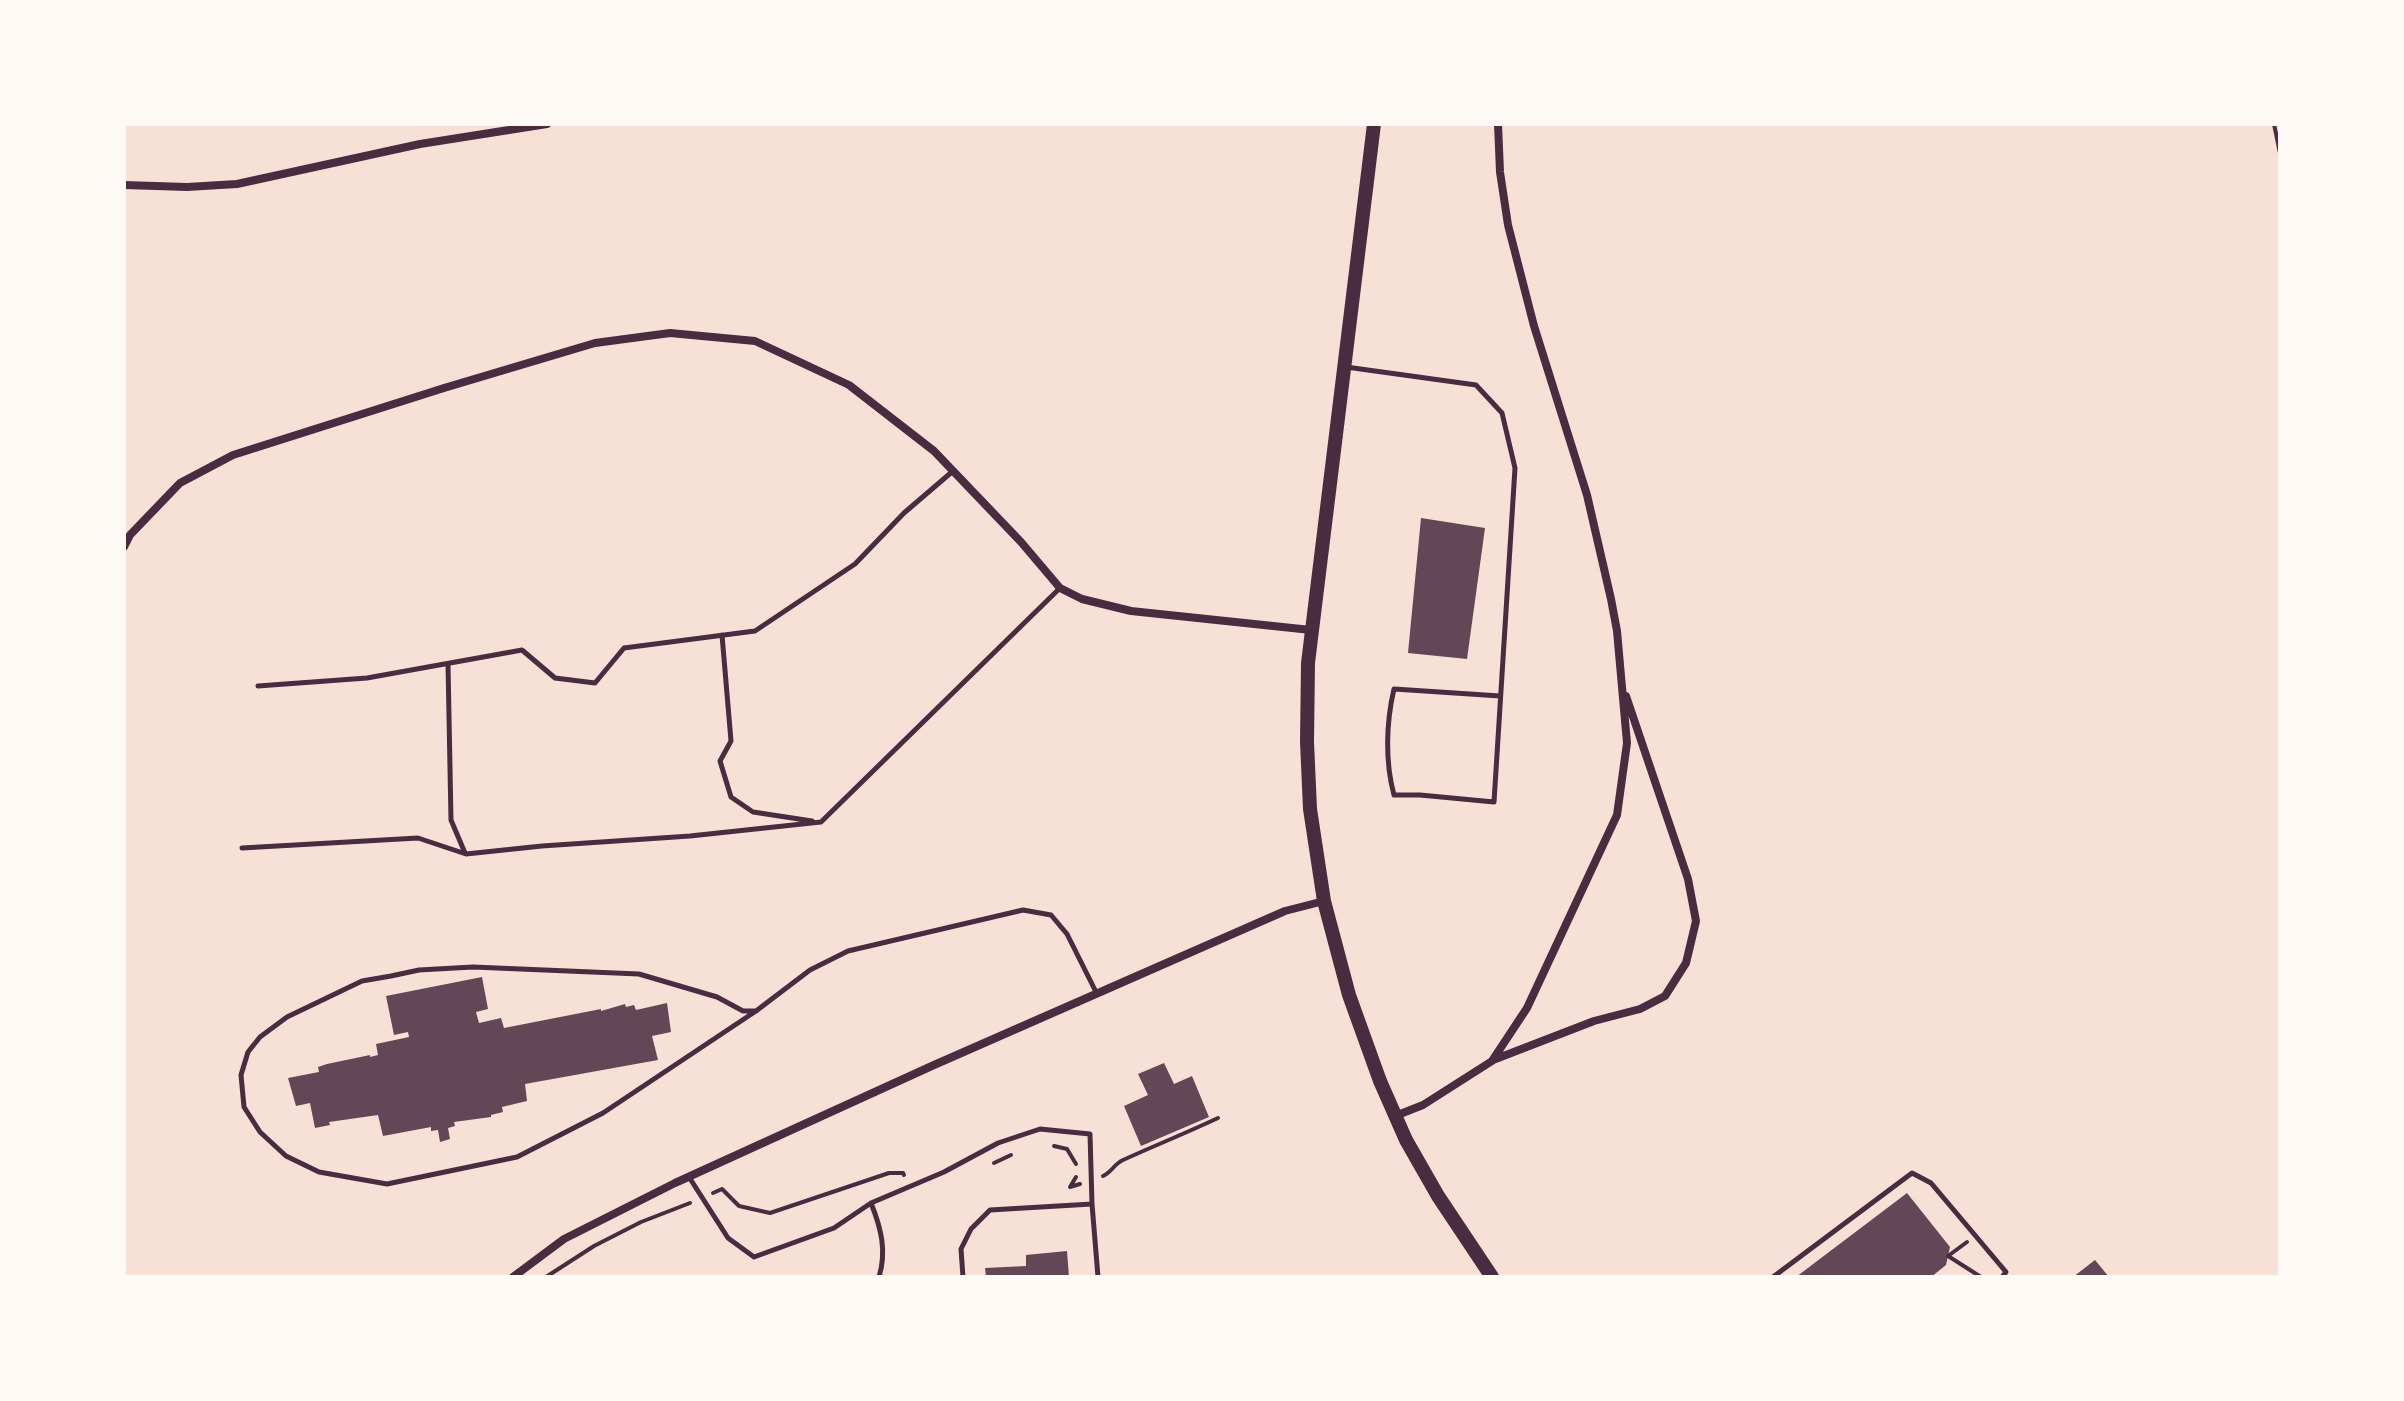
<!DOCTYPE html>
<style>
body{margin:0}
#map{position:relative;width:2404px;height:1401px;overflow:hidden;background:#f7e1d7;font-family:"Public Sans",sans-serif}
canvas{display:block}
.frame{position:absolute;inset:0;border:126px solid #fffaf5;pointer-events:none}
</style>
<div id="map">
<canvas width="2404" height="1401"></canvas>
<div class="frame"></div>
</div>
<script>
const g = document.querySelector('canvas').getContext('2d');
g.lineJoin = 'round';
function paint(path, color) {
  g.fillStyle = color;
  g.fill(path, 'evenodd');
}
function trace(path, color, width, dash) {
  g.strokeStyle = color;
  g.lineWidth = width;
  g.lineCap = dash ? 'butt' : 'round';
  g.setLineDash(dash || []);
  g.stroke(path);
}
paint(new Path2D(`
 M1421,518L1485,528L1467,659L1408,653Z
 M482,977L488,1009L476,1012L479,1023L501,1018L504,1028L601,1009V1011L625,1004L626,1007L634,1005L636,1010L667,1003L671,1032L652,1036L658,1060L525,1084L527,1101L502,1107L503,1112L491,1115V1117L454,1122L455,1126L448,1128L450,1139L440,1142L438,1130L431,1131V1127L383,1136L378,1115L329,1122L330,1125L315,1128L310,1103L296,1106L288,1078L319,1072L318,1067L327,1064L370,1055V1057L378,1055L376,1044L409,1037L408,1032L394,1035L386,996Z
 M1164,1063L1174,1084L1192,1076L1209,1117L1141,1146L1124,1106L1148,1095L1138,1074Z
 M1907,1193L1950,1247L1946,1265L1931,1277H1796Z
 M1067,1251L1069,1277H986L985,1268L1026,1266V1255Z
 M2095,1260L2109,1277H2073Z`), '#644757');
trace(new Path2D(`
 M2274,124L2280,153
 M1054,1146L1067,1149L1076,1164
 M994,1163L1011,1155
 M1103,1176C1112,1172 1114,1164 1123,1160C1154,1146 1186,1133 1218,1118
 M1076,1177L1070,1187L1080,1184
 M713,1193L722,1189L739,1206L770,1213L889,1173H903L904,1175
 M1967,1242L1948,1256L1981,1277
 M546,1277L594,1246L641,1222L690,1203`), '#4a2c40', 4);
trace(new Path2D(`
 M1346,367L1476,385L1502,413L1515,468L1494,802L1420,795H1394C1385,762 1386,723 1394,689L1500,696
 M722,635L731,741L720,761L731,797L753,812L812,821
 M448,664L451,820L465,853
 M258,686L367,678L522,650L555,678L595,683L624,648L755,631L855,564L904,513L953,471
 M242,848L418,838L466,854L542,846L690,836L821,822L1060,588
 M756,1011H743L717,997L639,974L473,967L419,970L391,976L362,981L287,1017L260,1037L248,1052L241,1075L244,1107L260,1132L286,1156L319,1172L387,1184L517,1157L603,1113L756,1011L810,970L848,951L1023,910L1051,915L1067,934L1097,994
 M689,1177L728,1238L754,1257L834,1228L871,1203L944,1172L998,1143L1040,1129L1090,1134L1092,1204L1098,1277
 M871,1203C881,1228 887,1251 879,1277
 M963,1277L961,1249L971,1229L990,1210L1092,1204
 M1773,1277L1912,1173L1931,1183L2006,1272L2002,1277`), '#4a2c40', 5);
trace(new Path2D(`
 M124,185L187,187L237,184L420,144L547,124
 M124,547L130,535L180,483L233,455L444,388L595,343L670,333L755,341L849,385L934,451L1021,542L1060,588L1082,599L1131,611L1311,630
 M1493,1060L1594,1021L1640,1009L1665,996L1686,963L1696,921L1688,879L1626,696
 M1395,1116L1423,1105L1492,1061L1527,1008L1617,815L1627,743L1617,631L1611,599L1587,495L1534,326L1508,225L1500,172L1498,124
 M513,1277L564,1239L675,1183L934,1065L1285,911L1324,901`), '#4a2c40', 8);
trace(new Path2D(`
 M1374,124L1308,663L1307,742L1310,809L1324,901L1349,995L1380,1081L1406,1140L1438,1196L1492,1277`), '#4a2c40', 14);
</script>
